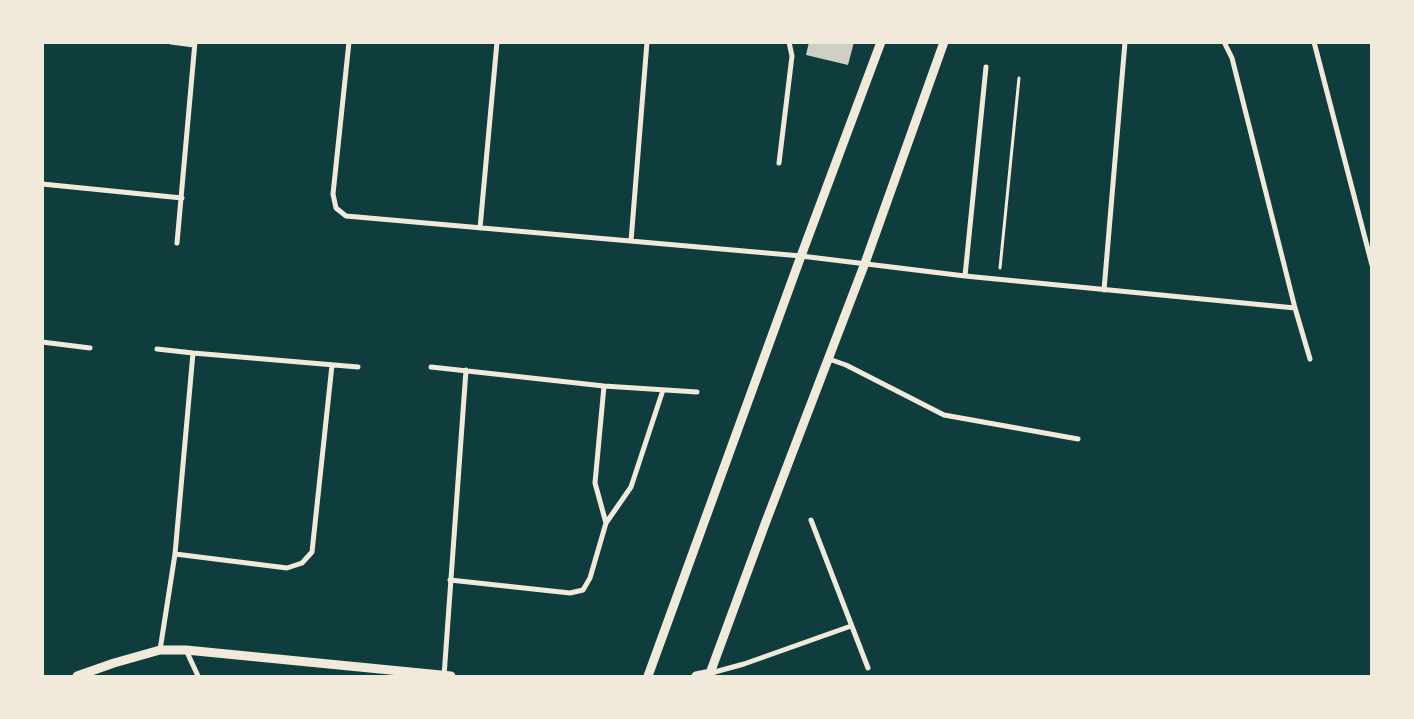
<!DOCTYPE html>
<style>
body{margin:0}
#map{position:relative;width:1414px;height:719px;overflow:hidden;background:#0f3d3e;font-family:"DM Sans",sans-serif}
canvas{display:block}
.frame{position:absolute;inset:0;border:44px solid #f1e9da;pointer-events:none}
</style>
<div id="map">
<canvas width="1414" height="719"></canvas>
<div class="frame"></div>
</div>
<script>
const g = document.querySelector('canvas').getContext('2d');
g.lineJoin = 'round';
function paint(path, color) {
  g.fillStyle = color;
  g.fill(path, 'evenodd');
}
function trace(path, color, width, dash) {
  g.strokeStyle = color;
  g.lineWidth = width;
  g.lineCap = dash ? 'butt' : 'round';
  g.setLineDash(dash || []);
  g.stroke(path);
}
paint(new Path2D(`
 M809,42H854L848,65L806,55Z`), '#cfcfc3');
trace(new Path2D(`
 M1000,268L1019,78`), '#f1e9da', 3);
trace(new Path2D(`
 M171,42L194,45
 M349,42L333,194L336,208L346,216L801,256L965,276L1295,308
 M1224,42L1232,58L1295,308L1310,359
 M1314,42L1372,265
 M779,163L792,56L789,42
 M42,184L182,198
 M480,228L497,42
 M631,241L647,42
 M177,243L195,42
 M965,276L986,67
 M1104,290L1125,42
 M42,342L90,348
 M157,349L193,353L358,367
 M829,359L846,365L944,415L1078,439
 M431,367L604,386L697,392
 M604,386L595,483L606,523
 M811,520L868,668
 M175,554L287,568L302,563L312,552L332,365
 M450,580L570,593L583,590L590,578L606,523L631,487L663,390
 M160,650L175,554L193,353
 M186,650L198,676
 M711,673L744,664L851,626
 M444,676L466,370`), '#f1e9da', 5);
trace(new Path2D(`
 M77,676L114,663L160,650H186L451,676
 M648,676L801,256L881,42
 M696,676L711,673
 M709,676L765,524L865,263L944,42`), '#f1e9da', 9);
</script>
